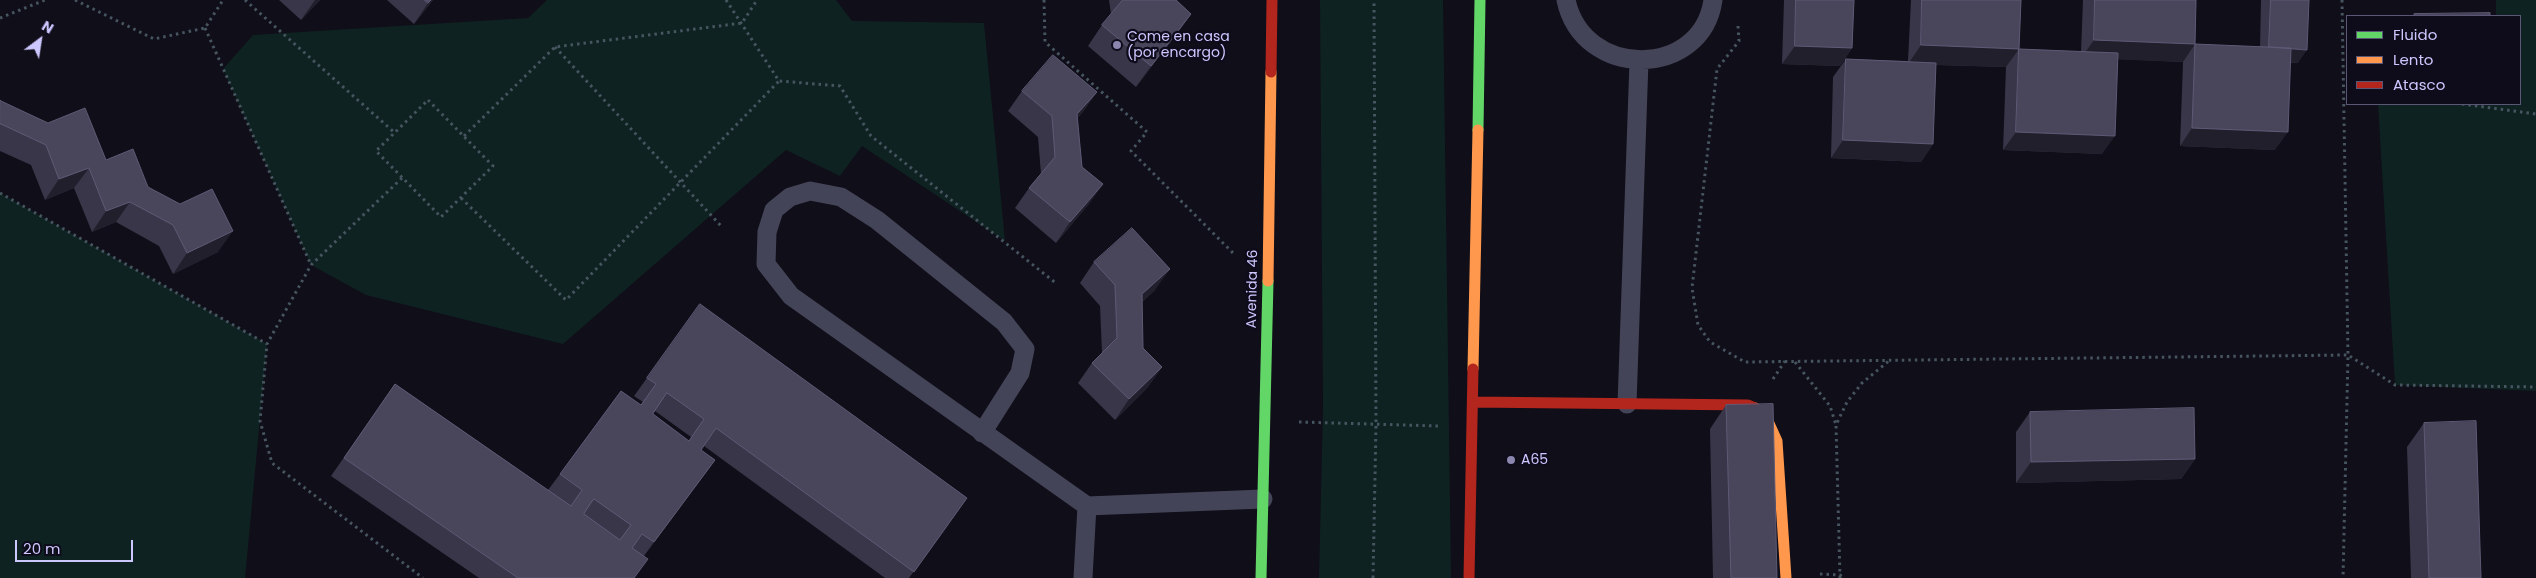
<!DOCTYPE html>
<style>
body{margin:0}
#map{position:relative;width:2536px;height:578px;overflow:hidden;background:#100e18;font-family:Poppins,sans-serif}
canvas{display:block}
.legend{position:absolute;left:2346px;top:15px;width:175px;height:90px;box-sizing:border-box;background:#0e0b1b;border:1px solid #5a5676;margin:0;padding:6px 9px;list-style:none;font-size:15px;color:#ccc7fe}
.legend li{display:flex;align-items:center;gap:10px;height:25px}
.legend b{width:25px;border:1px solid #5a5676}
.north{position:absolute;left:15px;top:15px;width:50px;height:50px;-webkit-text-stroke:4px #0e0b1b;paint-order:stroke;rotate:31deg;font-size:14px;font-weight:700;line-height:20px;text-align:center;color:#ccc7fe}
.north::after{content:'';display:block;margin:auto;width:18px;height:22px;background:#ccc7fe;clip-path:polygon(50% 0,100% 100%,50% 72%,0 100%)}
.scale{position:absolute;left:15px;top:540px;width:118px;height:22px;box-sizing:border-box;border:2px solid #ccc7fe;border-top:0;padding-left:6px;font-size:15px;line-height:18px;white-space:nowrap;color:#ccc7fe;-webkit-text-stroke:4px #0e0b1b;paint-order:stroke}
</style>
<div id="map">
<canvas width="2536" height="578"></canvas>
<ul class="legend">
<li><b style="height:6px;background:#63d668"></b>Fluido</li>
<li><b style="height:6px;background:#ff974d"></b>Lento</li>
<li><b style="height:6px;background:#b3261e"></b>Atasco</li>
</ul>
<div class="north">N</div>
<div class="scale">20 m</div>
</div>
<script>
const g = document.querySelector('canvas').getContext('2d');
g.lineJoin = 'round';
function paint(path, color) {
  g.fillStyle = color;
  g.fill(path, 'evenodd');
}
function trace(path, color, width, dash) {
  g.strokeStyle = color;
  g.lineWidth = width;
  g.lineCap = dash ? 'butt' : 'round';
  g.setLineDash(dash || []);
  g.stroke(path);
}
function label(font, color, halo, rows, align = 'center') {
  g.font = font + ' Poppins,sans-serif';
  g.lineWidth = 4.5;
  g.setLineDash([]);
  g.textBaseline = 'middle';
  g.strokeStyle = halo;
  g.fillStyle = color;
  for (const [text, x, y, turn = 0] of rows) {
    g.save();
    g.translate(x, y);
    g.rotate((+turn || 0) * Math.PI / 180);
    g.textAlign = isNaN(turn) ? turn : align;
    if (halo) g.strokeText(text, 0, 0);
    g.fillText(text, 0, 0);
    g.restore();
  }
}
paint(new Path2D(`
 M547,0H836L852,21L984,23L1005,241L862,146L840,176L786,150L563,344L366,295L311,265L223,69L253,35L528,18Z
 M1320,0H1443L1451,578H1319L1323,407Z
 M2496,0H2536V391L2395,385L2378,104H2520V16H2496Z
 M0,193L267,344L245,578H0Z`), '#0f2222');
trace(new Path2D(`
 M75,0L154,39L205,28L223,0
 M245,0L395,133
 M726,0L779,81L840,86L871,136L1057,284
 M1044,0L1045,42L1147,132L1131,151L1233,253
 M2342,0L2348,355L2343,578
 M0,18L45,0
 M1738,26L1739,41L1717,69L1692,288L1698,325L1710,342L1745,362L2348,355L2395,385L2536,387
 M205,28L311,265
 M555,47L722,227
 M428,100L493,166L441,217L376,151Z
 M2462,104L2536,114
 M464,136L555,47L742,23L757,0
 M402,178L311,265L267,344L260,421L272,463L423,578
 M0,193L267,344
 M461,198L566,300L779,81
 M1795,362L1830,406L1836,425
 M1773,379L1785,361
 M1299,422L1438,426
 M1820,574L1840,575L1844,578
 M1373,578L1376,425L1374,0
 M1840,578L1836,425L1847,402L1862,383L1890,360`), '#465560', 3, [2.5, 4]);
trace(new Path2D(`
 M1566,0C1583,80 1702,79 1713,0
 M1627,404L1639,61
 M982,433L1020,373L1025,349L1004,322L877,220L841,197L810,191L790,197L774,210L767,232L766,264L791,296L1087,506L1263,499
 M1083,578L1087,506`), '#444459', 19);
trace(new Path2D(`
 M1478,130L1480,0
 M1261,578L1268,281`), '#63d668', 11);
trace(new Path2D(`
 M1268,281L1271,72
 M1473,369L1478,130
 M1755,408L1767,419L1777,441L1786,578`), '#ff974d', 11);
trace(new Path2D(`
 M1271,72L1272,0
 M1474,402L1748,405L1755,408
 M1469,578L1473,369`), '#b3261e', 11);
paint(new Path2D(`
 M279,0H320L301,20Z
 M387,0H433L414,24Z
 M1109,0H1176L1191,14L1176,35L1136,87L1088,46L1102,25L1111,14Z
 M1784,0H1854L1852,48L1840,66L1782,64Z
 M1911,0H2021L2019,49L2081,52L2083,0H2196L2195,44L2260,47L2261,0H2309L2298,63H2290L2275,150L2180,146L2183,62L2118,59L2102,154L2003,150L2006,67L1936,65L1933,144L1921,162L1831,158L1833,77L1846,59L1908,61Z
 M1022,91L1097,92L1082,113L1077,118L1082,167L1103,184L1088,205L1056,243L1015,208L1029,188L1041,174L1038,137L1008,111Z
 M0,100L1,101L106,160L148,187L218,252L173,274L159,246L116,222L92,232L74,188L45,200L31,165L0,151Z
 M1094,262L1155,290L1142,302L1143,348L1162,367L1147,388L1115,420L1078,383L1092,363L1102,353L1100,306L1080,283Z
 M647,378L954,516L909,578H885L704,446L701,450L715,460L644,556L634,578H479L331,476L395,384L548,490L560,474L641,405L643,402L634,396ZM655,411L691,437L689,441L653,414Z
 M1726,405L1777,578H1713L1710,429Z
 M2030,412L2195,459L2181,479L2016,483V432Z
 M2424,423L2481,578H2411L2407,447Z`), '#393649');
paint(new Path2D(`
 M315,0H320L301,20Z
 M431,0H433L414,24L428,3Z
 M1191,14L1176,35L1136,87L1151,66Z
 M2094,40L2195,44L2183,62L2081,58Z
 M1921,45L2019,49L2006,67L1908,64Z
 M1795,46L1852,48L1840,66L1782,64Z
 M2269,47L2307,50L2298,63L2260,61Z
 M1097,92L1082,113L1063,135L1077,114Z
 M2192,128L2288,132L2275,150L2180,146Z
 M2016,132L2115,136L2102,154L2003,150Z
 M1843,140L1933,144L1921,162L1831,158Z
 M89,168L74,188L45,200L59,179Z
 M1103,184L1088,205L1056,243L1070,222Z
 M130,202L116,222L92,232L106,211Z
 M233,231L218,252L173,274L187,253Z
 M1170,269L1155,290L1127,315L1142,294Z
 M1162,367L1147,388L1115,420L1129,399Z
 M2195,459L2181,479L2016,483L2031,462Z
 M715,460L702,478L641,560L654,542Z`), '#221f2d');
const building = new Path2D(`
 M425,0H431L428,3Z
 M1123,0H1176L1191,14L1151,66L1102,25Z
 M1796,0H1854L1852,48L1795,46Z
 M1922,0H2021L2019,49L1921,45Z
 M2095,0H2196L2195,44L2291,48L2288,132L2192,128L2195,44L2094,40Z
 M2271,0H2309L2307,50L2269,47Z
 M2490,13V16H2414V14Z
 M2019,49L2118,53L2115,136L2016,132Z
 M1053,55L1097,92L1077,114L1082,167L1103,184L1070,222L1029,188L1055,157L1052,116L1022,91Z
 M1846,59L1936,63L1933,144L1843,140Z
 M0,100L1,101L48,123L85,108L106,160L133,149L148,187L180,204L212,189L233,231L187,253L173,225L130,202L106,211L89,168L59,179L46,145L1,124H0Z
 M1132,228L1170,269L1142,294L1143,348L1162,367L1129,399L1092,363L1117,338L1115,285L1094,262Z
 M700,304L967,498L914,572L716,428L701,450L715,460L654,542L642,534L632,548L648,559L634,578H518L344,458L395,384L571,506L582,490L560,474L621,391L641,405L656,384L647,378ZM667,393L704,419L689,441L653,414ZM594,499L631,525L620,540L584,514Z
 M1773,404L1777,578H1731L1726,405Z
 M2194,408L2195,459L2031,462L2030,412Z
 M2476,421L2481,578H2429L2424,423Z`);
paint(building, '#49465c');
trace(building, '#5d5a76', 1);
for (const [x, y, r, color] of [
 [1117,45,5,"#8a86ae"],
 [1511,460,5,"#8a86ae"]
]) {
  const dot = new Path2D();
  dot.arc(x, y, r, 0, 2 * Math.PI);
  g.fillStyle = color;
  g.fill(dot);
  trace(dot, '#0e0b1b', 2);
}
label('14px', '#ccc7fe', '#0e0b1b', [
 ["Come en casa",1127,37],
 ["(por encargo)",1127,53],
 ["A65",1521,460]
], 'left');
label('14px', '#ccc7fe', '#0e0b1b', [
 ["Avenida 46",1253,289,-89]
]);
</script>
